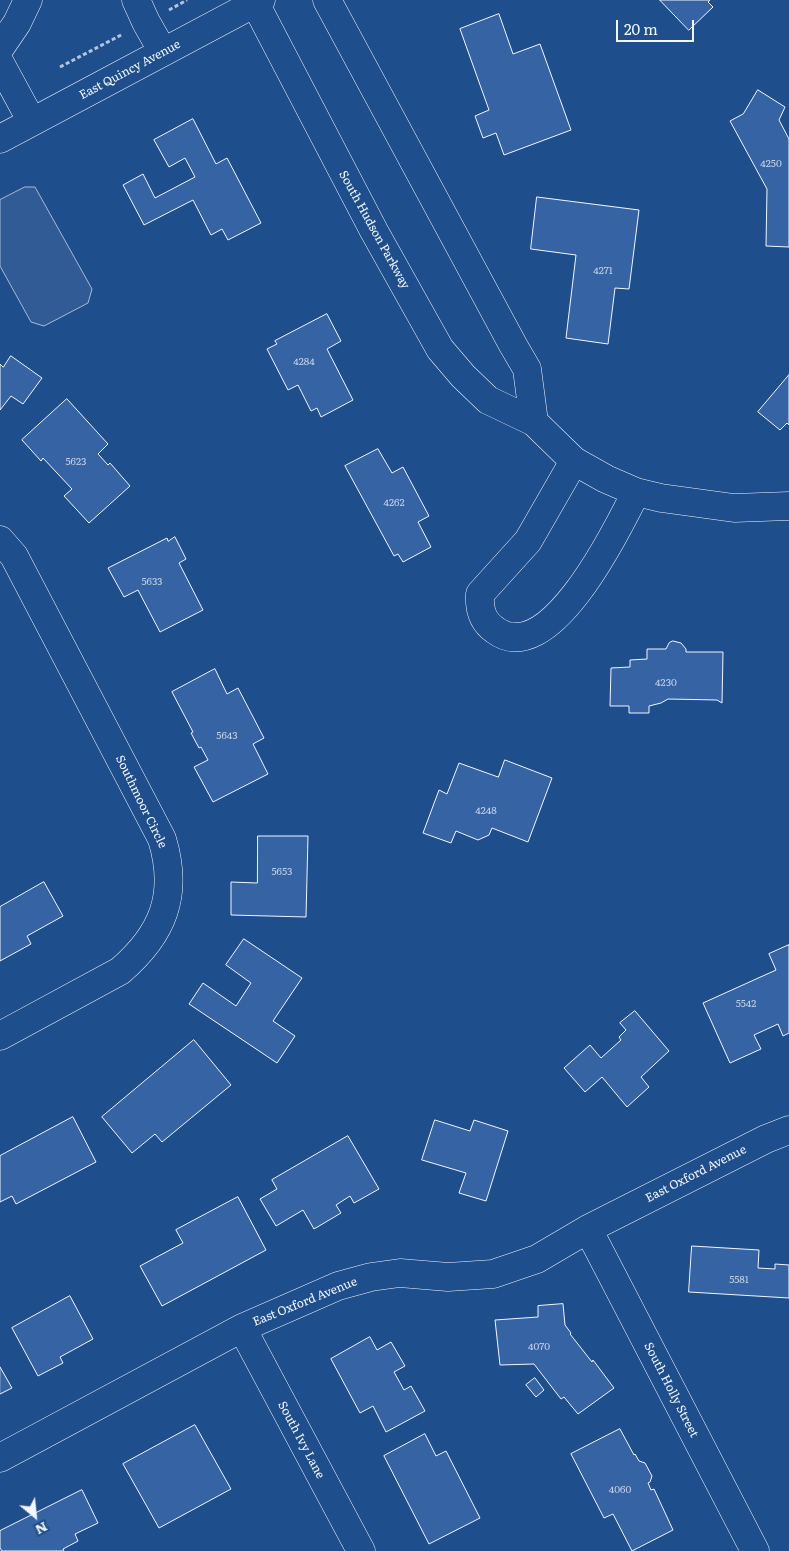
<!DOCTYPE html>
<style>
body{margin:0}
#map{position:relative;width:789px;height:1551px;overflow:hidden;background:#1f4e8c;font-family:Literata,serif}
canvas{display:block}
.north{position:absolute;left:10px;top:1491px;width:50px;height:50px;-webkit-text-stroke:4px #1f4e8c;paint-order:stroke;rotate:152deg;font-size:14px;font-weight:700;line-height:20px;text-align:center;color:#f2f6ff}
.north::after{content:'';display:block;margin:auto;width:18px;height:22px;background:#f2f6ff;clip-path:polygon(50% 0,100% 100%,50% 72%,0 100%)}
.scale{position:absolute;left:616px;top:20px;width:78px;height:22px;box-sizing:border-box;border:2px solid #f2f6ff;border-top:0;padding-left:6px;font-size:15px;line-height:18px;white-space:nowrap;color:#f2f6ff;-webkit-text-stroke:4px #1f4e8c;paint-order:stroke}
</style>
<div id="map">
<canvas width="789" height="1551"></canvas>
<div class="north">N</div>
<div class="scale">20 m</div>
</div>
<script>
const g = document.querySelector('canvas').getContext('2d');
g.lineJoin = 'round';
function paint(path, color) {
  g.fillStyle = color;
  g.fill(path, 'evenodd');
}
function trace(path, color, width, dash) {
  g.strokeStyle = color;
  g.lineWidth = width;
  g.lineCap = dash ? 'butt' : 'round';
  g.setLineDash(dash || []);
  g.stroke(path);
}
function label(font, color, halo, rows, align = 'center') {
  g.font = font + ' Literata,serif';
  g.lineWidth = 4;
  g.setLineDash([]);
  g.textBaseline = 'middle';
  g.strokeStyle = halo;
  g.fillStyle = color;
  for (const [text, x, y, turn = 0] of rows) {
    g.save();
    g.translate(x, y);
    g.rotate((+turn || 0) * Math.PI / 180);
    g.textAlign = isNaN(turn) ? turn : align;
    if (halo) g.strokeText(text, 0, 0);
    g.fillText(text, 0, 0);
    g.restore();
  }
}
const built = new Path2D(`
 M25,187H35L92,289L88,303L44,326L31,322L0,266V200Z`);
paint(built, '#305b95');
trace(built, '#a8bbd7', 1);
const building = new Path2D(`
 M660,0H710L708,2L713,7L689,30Z
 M499,14L513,54L540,44L571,130L504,155L496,133L483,138L475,116L489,110L460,29Z
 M758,90L785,107L779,120L789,139V247L766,246L767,189L730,121L743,114Z
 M193,119L216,164L227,158L261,223L228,240L222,229L211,235L193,200L144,225L123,185L143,174L155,198L195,177L185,158L169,167L154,140Z
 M537,197L639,210L629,289L615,288L608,344L566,338L576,255L531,249Z
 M327,314L341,341L327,349L353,400L321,417L317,408L311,411L298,385L288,390L267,349L277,344L275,341Z
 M11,356L42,378L23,404L11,396L0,410V364L3,367Z
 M789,375V425L787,423L780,430L758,412Z
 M67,399L108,444L98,454L108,465L110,463L130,486L89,523L64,496L72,489L43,458L41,461L22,440Z
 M378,449L392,473L403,467L429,516L418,522L431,547L403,562L398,554L394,556L345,466Z
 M175,537L186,559L179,563L203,610L160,632L138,590L124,597L108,568L167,538L168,541Z
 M673,641L681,643L686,649V652H723L722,703L717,700L668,699L661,703L649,706V713H629V706H610L611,668L630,667V660L647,659V649H666L669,643Z
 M215,669L227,694L238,688L264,738L253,744L268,774L213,802L194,767L208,760L201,747L199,748L191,733L193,732L172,692Z
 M505,760L552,778L528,842L492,828L489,835L478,840L456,831L451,843L423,833L439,790L447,794L459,763L498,777Z
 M258,836H308L306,917L231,915V882L257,883Z
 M44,882L63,916L27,936L31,944L0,961V907Z
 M244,939L302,978L273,1021L295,1036L277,1063L189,1004L203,983L236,1006L251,983L226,965Z
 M789,945V1033L783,1036L778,1024L754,1035L761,1049L730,1063L703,1003L776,970L769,954Z
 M635,1011L669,1051L641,1077L649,1087L627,1107L602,1077L585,1092L564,1068L590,1045L601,1058L621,1040L619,1037L626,1030L620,1023Z
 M194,1040L231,1085L162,1142L155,1134L132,1153L102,1117Z
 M73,1117L96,1162L16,1204L12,1196L0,1202V1156Z
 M435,1120L470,1131L474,1120L508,1131L486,1201L459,1193L466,1173L422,1160Z
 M348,1136L379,1189L354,1203L350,1196L336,1205L341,1213L314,1229L303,1210L276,1226L260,1199L277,1189L272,1180Z
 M238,1197L266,1250L162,1306L140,1266L183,1243L176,1230Z
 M692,1246L759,1250L758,1268L775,1269V1264L789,1265V1298L689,1292Z
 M70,1296L93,1339L60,1357L63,1363L38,1376L12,1328Z
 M563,1304L565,1325L571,1333L570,1334L592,1362L593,1360L614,1388L578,1414L564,1397L561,1399L534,1364L500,1365L495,1320L538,1317V1306Z
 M370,1337L377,1350L391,1342L405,1366L394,1372L404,1390L411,1386L425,1411L386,1432L373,1406L360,1413L331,1359Z
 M0,1367L12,1388L0,1394Z
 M535,1378L544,1390L536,1397L526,1385Z
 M195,1425L231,1489L159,1528L123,1464Z
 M620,1429L634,1455L635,1454L639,1461L645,1463L652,1476L650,1482L648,1483L651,1490L654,1489L673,1530L632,1551L613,1514L604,1518L571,1454Z
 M425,1434L436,1456L446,1451L480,1518L429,1544L384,1456Z
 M82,1490L98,1523L75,1534L78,1541L63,1549L64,1551H2L0,1548V1531Z`);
paint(building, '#3563a3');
trace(building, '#f2f6ff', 1);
const minor = new Path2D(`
 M136,0L146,22L163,52
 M327,0L513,345L527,369L534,422
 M255,3L374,231L440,349L463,376L488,400L534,422L574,461L606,479L636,492L661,498L734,508L789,506
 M0,48L17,23L28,0
 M0,63L32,122
 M0,139L261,0
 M574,461L528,541L480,594C479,609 482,621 495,630C549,671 618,528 636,492
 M0,540L14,556L162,839C179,895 163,934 120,971L0,1036
 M588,1229L755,1551
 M242,1328L361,1551
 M0,1458L242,1328L338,1286L371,1277L400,1273L448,1277L493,1274L537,1259L588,1229L766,1139L789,1130`);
trace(minor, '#f2f6ff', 29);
trace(new Path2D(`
 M169,10L187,0
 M60,67L123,34`), '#b3c4dc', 3, [4, 2.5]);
trace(minor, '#1f4e8c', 28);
label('10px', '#c3d1e8', null, [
 ["4250",771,164],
 ["4271",603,271],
 ["4284",304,362],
 ["5623",76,462],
 ["4262",394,503],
 ["5633",152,582],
 ["4230",666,683],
 ["5643",227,736],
 ["4248",486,811],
 ["5653",282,872],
 ["5542",746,1004],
 ["5581",739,1280],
 ["4070",539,1347],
 ["4060",620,1490]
]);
label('12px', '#f2f6ff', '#1f4e8c', [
 ["East Quincy Avenue",130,70,-28],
 ["South Hudson Parkway",374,230,61],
 ["Southmoor Circle",141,802,64],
 ["East Oxford Avenue",696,1174,-27],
 ["East Oxford Avenue",305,1302,-22],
 ["South Holly Street",671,1390,63],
 ["South Ivy Lane",301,1440,62]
]);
</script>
